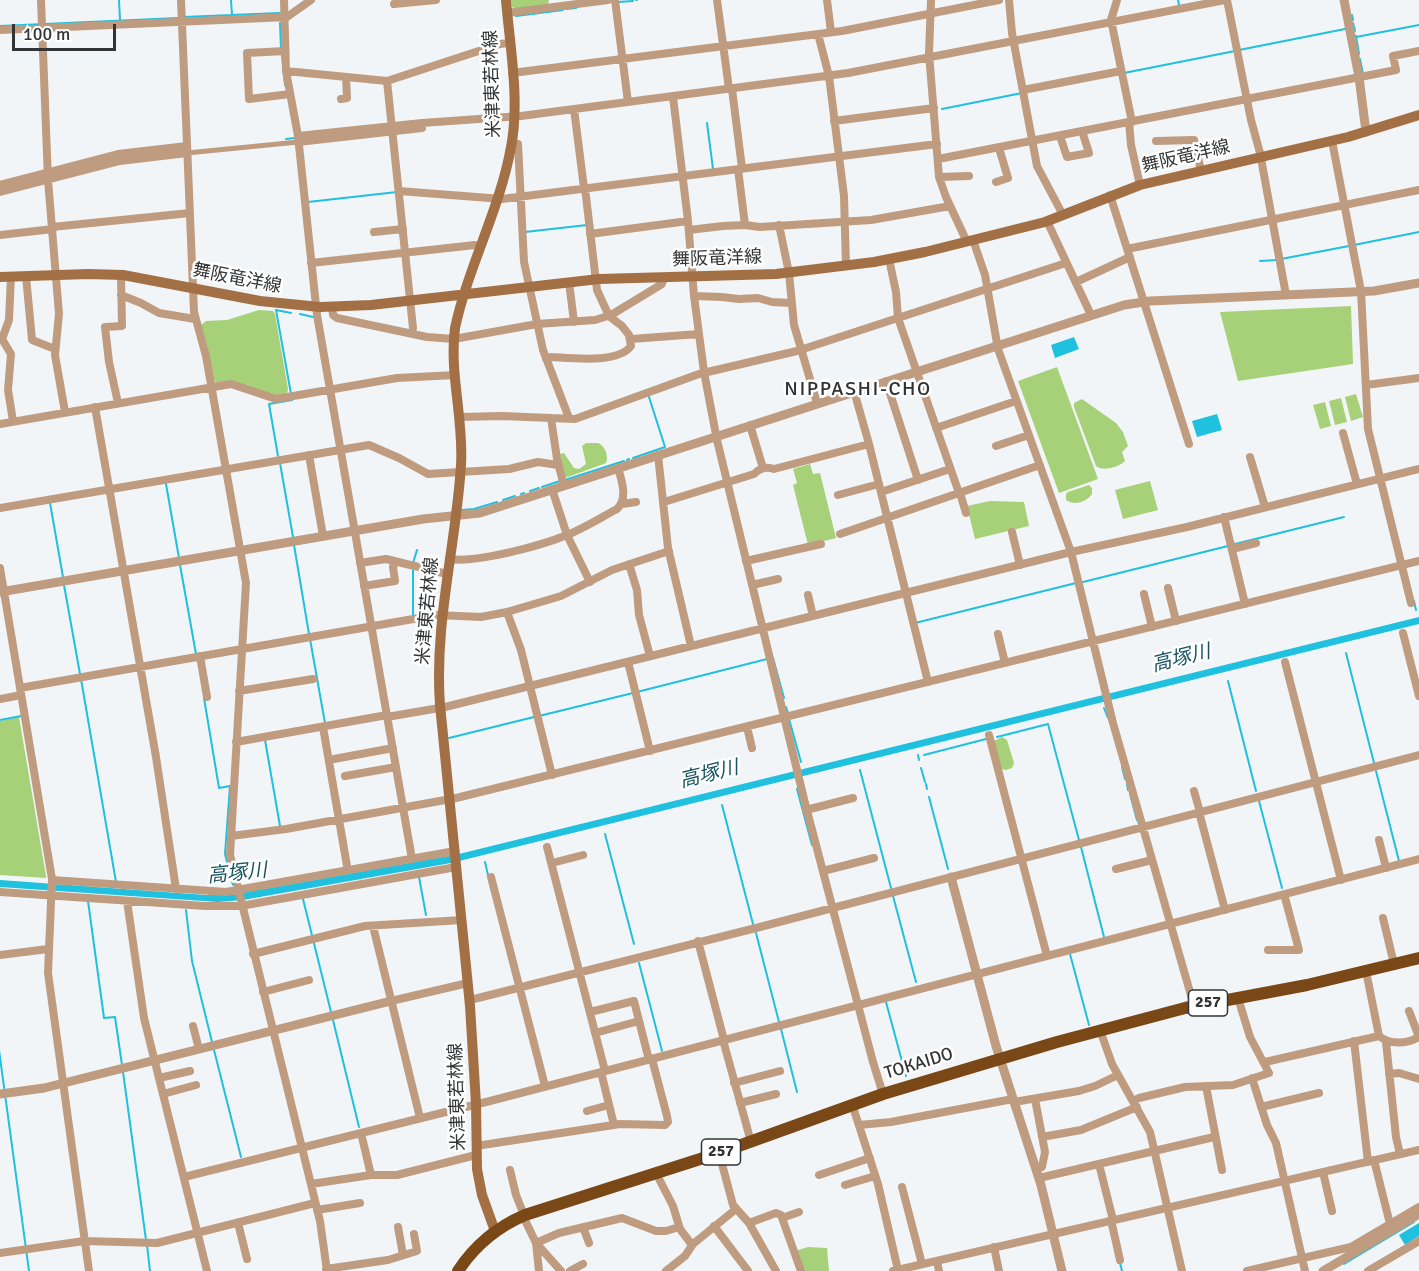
<!DOCTYPE html>
<meta charset="utf-8">
<style>
body{margin:0}
#map{position:relative;width:1419px;height:1271px;overflow:hidden;background:#f2f5f7;font-family:Signika,sans-serif}
canvas{display:block}
.scale{position:absolute;left:12px;top:24px;width:104px;height:27px;box-sizing:border-box;border:3px solid #333435;border-top:0;padding-left:8px;font-size:18px;line-height:21px;white-space:nowrap;color:#333435;-webkit-text-stroke:4px #fff;paint-order:stroke}
</style>
<div id="map">
<canvas width="1419" height="1271"></canvas>
<div class="scale">100 m</div>
</div>
<script>
const g = document.querySelector('canvas').getContext('2d');
g.lineJoin = 'round';
function paint(path, color) {
  g.fillStyle = color;
  g.fill(path, 'evenodd');
}
function trace(path, color, width, dash) {
  g.strokeStyle = color;
  g.lineWidth = width;
  g.lineCap = dash ? 'butt' : 'round';
  g.setLineDash(dash || []);
  g.stroke(path);
}
function label(font, color, halo, rows, align = 'center') {
  g.font = font + ' Signika,"Noto Sans JP",sans-serif';
  g.lineWidth = 5;
  g.setLineDash([]);
  g.textBaseline = 'middle';
  g.strokeStyle = halo;
  g.fillStyle = color;
  for (const [text, x, y, turn = 0] of rows) {
    g.save();
    g.translate(x, y);
    g.rotate((+turn || 0) * Math.PI / 180);
    g.textAlign = isNaN(turn) ? turn : align;
    if (halo) g.strokeText(text, 0, 0);
    g.fillText(text, 0, 0);
    g.restore();
  }
}
paint(new Path2D(`
 M511,0H549L548,4L516,9L512,7Z
 M1351,306L1353,364L1238,381L1220,312Z
 M259,310L273,311L275,314L288,389L287,394L280,396L217,384L214,380L208,349L201,325L206,321L227,320Z
 M1057,367L1098,479L1059,493L1018,381Z
 M1356,394L1363,417L1351,421L1345,397Z
 M1341,398L1347,422L1335,425L1329,401Z
 M1082,399L1116,423L1123,432L1128,446L1122,452L1125,461C1119,467 1103,472 1096,466L1074,407V403Z
 M1325,402L1331,426L1320,429L1313,405Z
 M598,443C605,445 609,457 606,463L568,477L563,476L560,454L564,453L574,468L579,469L586,464L582,446L586,443Z
 M810,464L813,474L820,473L836,538L808,545L793,485L797,483L793,469Z
 M1150,481L1158,510L1123,519L1115,490Z
 M1089,485L1092,488V494C1086,502 1075,506 1066,500V494L1068,492Z
 M990,501L1024,502L1029,526L975,539L967,506Z
 M19,717L46,876V878L0,875V721Z
 M1002,737L1007,740L1014,763L1012,768L1006,770L1001,769L994,741Z
 M808,1247L827,1248L829,1271H803L797,1253L798,1250Z`), '#a7d178');
paint(new Path2D(`
 M1074,337L1079,349L1055,358L1051,345Z
 M1217,414L1222,430L1197,437L1192,421Z
 M1419,617V624L451,863L243,900L218,902L0,887V880L206,895H230L459,854Z
 M0,1050L30,1271H28L0,1065Z
 M1419,1223V1236L1405,1245L1399,1235Z`), '#20c0df');
trace(new Path2D(`
 M119,0L120,20
 M231,0L232,15
 M636,0H637
 M1178,0L1179,5
 M618,2L633,1
 M566,9L576,8
 M1352,15L1353,20
 M516,16L563,10
 M184,17L280,13
 M280,23L281,48
 M1353,23L1355,31
 M0,26L178,18
 M1356,36L1359,54
 M1356,37L1419,25
 M1239,50L1345,29
 M282,55L285,85
 M1360,59L1363,74
 M1124,73L1235,51
 M942,109L1022,93
 M707,123L713,169
 M286,139L295,138
 M308,202L397,192
 M525,232L587,225
 M1354,245L1419,232
 M1281,259L1349,246
 M1260,261L1277,260
 M300,314L313,317
 M291,394L276,310L291,313
 M278,456L269,404L292,400V398
 M633,458L665,447L648,394
 M627,460L629,459
 M280,463L293,537
 M565,480L624,461
 M166,484L179,558
 M542,487L560,481
 M530,491L539,488
 M521,494L524,493
 M503,500L515,496
 M50,503L63,577
 M462,510L474,509L497,502
 M1235,544L1344,517
 M294,545L309,634
 M413,563L417,550
 M180,565L196,654
 M413,570V616
 M1083,582L1228,546
 M64,585L80,674
 M1414,601L1416,610
 M915,623L1076,583
 M310,639L325,723
 M1346,653L1374,763
 M773,658L784,698
 M81,679L116,882
 M1228,681L1256,791
 M637,692L767,659
 M204,698L219,788L230,786L225,854L233,885
 M786,707L788,713
 M1104,708L1108,718
 M539,716L633,693
 M789,719L801,762
 M0,720L21,716L22,718
 M1048,724L1079,840
 M997,737L1048,724
 M449,738L534,717
 M265,740L280,826
 M918,755L919,760
 M924,755L986,739
 M1122,767L1125,779
 M921,768L925,782
 M860,770L891,888
 M1376,771L1399,861
 M926,784L927,789
 M1127,784L1128,790
 M797,789L812,845
 M1130,794L1137,820
 M929,797L948,869
 M1259,801L1282,888
 M722,805L753,924
 M605,834L634,944
 M1081,847L1104,937
 M485,862L488,875
 M419,877L426,915
 M893,896L916,982
 M303,899L331,1012
 M88,901L104,1018L115,1017L122,1065
 M186,910L192,961L212,1042
 M756,933L779,1022
 M1070,954L1089,1025
 M639,963L662,1051
 M886,1002L906,1076
 M333,1020L359,1127
 M781,1029L797,1092
 M214,1050L241,1157
 M123,1072L146,1240
 M147,1245L150,1271
 M1120,1263L1122,1271
 M1344,1264L1414,1222`), '#20c0df', 2);
trace(new Path2D(`
 M187,153L298,142`), '#bf9c80', 5);
trace(new Path2D(`
 M41,0L48,180L59,314L55,355L65,412
 M181,0L194,312L206,356L246,583L230,855L320,1221L327,1271
 M284,0L286,71L298,136L317,315L412,859
 M615,0L628,102
 M717,0L729,89
 M827,0L831,32
 M931,0L929,53L939,177L946,197L967,242
 M1009,0L1012,33L1037,166L1063,215
 M1117,0L1111,20L1132,122
 M1227,0L1251,120L1260,153L1286,295
 M394,4L436,0
 M507,13L608,0
 M0,30L287,17L311,0
 M818,34L829,76L844,196L846,265
 M285,51L247,53L249,99L290,94
 M286,71L387,81L500,44L509,43
 M512,73L842,31L999,0
 M387,81L413,328L412,334
 M732,89L742,168
 M1023,90L1121,71
 M673,97L688,221L694,296L704,372L717,440L805,803L873,1062L883,1094
 M341,99L347,98L346,77
 M574,109L584,188
 M834,121L934,108
 M1129,122L1131,145L1140,185
 M298,136L422,123L521,116L848,73L1225,0
 M1060,136L1067,157L1089,153L1082,131
 M1156,141L1194,140L1201,171
 M1332,141L1361,291L1368,429L1411,603
 M298,142L422,128
 M512,143L518,144L524,262L543,350L569,418
 M938,159L1396,70L1393,56L1419,51
 M738,169L745,225
 M939,177L969,176
 M996,182L1008,178L999,148
 M0,185L118,154L187,146
 M399,191L502,199L937,144
 M0,192L120,161L187,153
 M1110,195L1189,444
 M1047,221L1091,315
 M779,225L789,273L794,325L817,403
 M52,227L190,213
 M689,230L723,226L745,225L760,227L871,220L950,206
 M374,232L403,229
 M590,234L688,221
 M0,235L53,229
 M973,240L985,275L998,349L1071,552L1113,723L1194,1006
 M1127,249L1419,190
 M889,259L896,292L898,318L959,493
 M311,263L475,245L480,247
 M11,276L9,320L2,339L11,354L8,390L13,421
 M26,276L32,340L55,349
 M569,282L574,322
 M1076,282L1130,257
 M121,295L141,303L159,313L195,319
 M694,296L722,297L739,299L758,298L772,302L791,303
 M332,307L333,315L337,318L427,337L454,339L537,324L595,320L611,315L662,284L664,277
 M631,339L699,334
 M546,359L551,357C571,358 618,364 631,346L629,335L622,326L609,316L597,290L585,188
 M886,381L918,480
 M1366,385L1419,378
 M854,391L869,444L928,682
 M118,403L109,362L105,327L122,326L121,275
 M95,407L156,757L176,889
 M459,417L502,416L575,419L699,374L797,351L1066,263
 M551,418L557,459L564,486
 M0,424L231,384L276,399L397,378L455,375
 M750,425L763,468
 M936,428L1016,401
 M1343,433L1357,484
 M996,446L1029,435
 M309,455L323,536
 M658,455L668,548L691,646
 M1250,457L1265,507
 M552,489L567,535L590,582
 M881,492L950,469
 M960,493L966,513
 M838,495L879,484
 M664,502L754,474C760,468 766,466 774,469L869,444
 M622,504L636,502
 M0,508L369,445L399,458L428,474L509,469L538,462L558,465
 M1224,517L1245,604
 M1012,532L1020,565
 M840,534L1040,465
 M1232,549L1256,543
 M449,559C477,563 540,546 567,535C584,528 600,518 617,509C628,499 622,481 618,468
 M746,561L821,544
 M360,563L386,559L447,574
 M629,564L637,590L639,615L650,656
 M0,568L52,879L48,973L89,1271
 M752,585L778,579
 M364,586L395,581L393,567L395,562
 M1168,588L1176,621
 M1144,594L1152,627
 M808,595L813,616
 M507,612L521,650L552,775
 M1403,633L1419,696
 M998,634L1005,663
 M200,656L207,697
 M628,662L650,751
 M1285,662L1341,880
 M20,688L436,615L481,617L507,612L561,596L612,570L669,551
 M239,691L313,679
 M0,699L21,695
 M387,717L445,707L1071,552L1187,527L1419,469
 M323,727L347,866
 M747,727L752,748
 M989,735L1047,956
 M236,742L387,715
 M334,759L393,748
 M345,776L396,767
 M1194,791L1200,812
 M806,810L853,798
 M1199,812L1225,910
 M231,836L286,829L456,798L1419,561
 M1379,840L1386,868
 M547,847L605,1071
 M552,863L583,855
 M1116,869L1152,860
 M823,871L874,858
 M491,877L545,1086
 M52,880L226,892L455,851
 M0,892L205,906H241L456,867
 M127,901L144,1018L207,1271
 M1383,918L1394,964
 M373,926L420,1118
 M698,941L724,1040
 M1268,950H1299L1284,894
 M253,954L365,926L462,920
 M0,955L48,949
 M1366,971L1379,1036C1390,1045 1407,1044 1419,1037L1409,1011
 M263,992L309,980
 M470,1000L756,928L1419,755
 M391,1001L468,983
 M590,1012L634,1001L649,1060
 M193,1026L199,1049
 M1100,1030L1112,1064L1150,1132L1182,1271
 M595,1033L639,1021
 M723,1040L751,1142
 M1354,1041L1368,1162
 M1386,1042L1396,1137L1400,1154
 M1265,1062L1379,1036
 M601,1072L614,1125
 M1389,1074L1399,1073L1419,1079
 M159,1078L190,1071
 M1252,1078L1267,1125L1276,1143L1305,1271
 M734,1083L780,1071
 M1206,1086L1222,1170
 M163,1094L196,1085
 M1035,1099L1045,1152L1042,1167L1037,1169
 M1133,1101L1139,1098L1185,1087L1233,1085L1269,1073L1250,1037L1238,998
 M1014,1102L1079,1091L1095,1086L1118,1075
 M740,1103L776,1094
 M852,1104L878,1184L898,1270
 M1261,1107L1319,1093
 M587,1111L609,1105
 M859,1125L891,1122L1013,1099
 M361,1133L371,1175
 M1042,1137L1081,1130L1137,1107
 M476,1146L620,1124L665,1125L668,1122L667,1116L652,1059
 M719,1153L733,1205L749,1223L776,1271
 M1374,1160L1390,1224
 M1099,1164L1113,1220
 M510,1170L516,1195L524,1215
 M1323,1172L1332,1211
 M656,1173L673,1206L680,1229L692,1245
 M819,1175L870,1158
 M184,1177L490,1101L1419,859
 M1039,1178L1214,1137
 M311,1184L371,1175H397L476,1155
 M845,1185L875,1176
 M902,1187L922,1264
 M317,1210L360,1203
 M523,1216L536,1243L561,1271
 M782,1218L799,1212
 M1111,1220L1120,1260
 M238,1223L247,1259
 M749,1223L776,1213L781,1215L801,1271
 M714,1226L748,1271
 M398,1227L403,1255
 M583,1227L589,1243
 M994,1247L999,1271
 M1353,1250L1351,1247L1419,1207
 M0,1253L84,1241L157,1243L315,1203
 M937,1261L939,1271
 M326,1269L388,1260L417,1251L414,1234
 M539,1271L536,1243L559,1233L622,1218L656,1231H666L679,1227
 M570,1271L583,1264
 M666,1271L685,1256L693,1244L736,1209
 M893,1271L1419,1150
 M1247,1271L1351,1247
 M1368,1271L1419,1241`), '#bf9c80', 8);
trace(new Path2D(`
 M1344,0L1359,77L1366,132
 M0,592L423,519L480,513L1124,305L1150,301L1374,291L1419,283
 M951,877L996,1046L1041,1185L1062,1271
 M0,1094L44,1088L391,1001
 M1323,1271L1419,1214`), '#bf9c80', 9);
trace(new Path2D(`
 M0,277L88,274L123,275L260,301L320,307L371,305L599,279L776,274L874,262L925,252L1045,222L1140,185L1348,137L1419,115
 M495,1231L482,1195L477,1169L476,1104L470,1006L440,705C434,623 456,546 461,465C464,419 449,374 455,328C468,267 500,209 511,147C520,101 510,47 506,0`), '#a37046', 10);
trace(new Path2D(`
 M458,1271C475,1245 497,1227 525,1215L719,1153L883,1094L1057,1042L1185,1008L1307,985L1419,958`), '#7a4816', 12);
for (const [x, y, w] of [
 [1208,1003,39],
 [721,1152,39]
]) {
  const box = new Path2D();
  box.roundRect(x - w / 2, y - 13, w, 26, 4.5);
  g.fillStyle = '#fff';
  g.fill(box);
  trace(box, '#333435', 1.5);
}
label('bold 16px', '#333435', null, [
 ["257",1208,1003],
 ["257",721,1152]
]);
label('18px', '#333435', '#fff', [
 ["米津東若林線",493,84,-92],
 ["舞阪竜洋線",1186,157,-13],
 ["舞阪竜洋線",717,259,-2],
 ["舞阪竜洋線",237,279,11],
 ["米津東若林線",428,611,-85],
 ["TOKAIDO",919,1064,-17],
 ["米津東若林線",458,1097,-92]
]);
g.letterSpacing = '1.5px';
label('20px', '#2f3133', '#fff', [
 ["NIPPASHI-CHO",858,390]
]);
g.letterSpacing = '0px';
label('italic 20px', '#195461', '#fff', [
 ["高塚川",1181,659,-14],
 ["高塚川",709,775,-14],
 ["高塚川",237,874,-6]
]);
</script>
